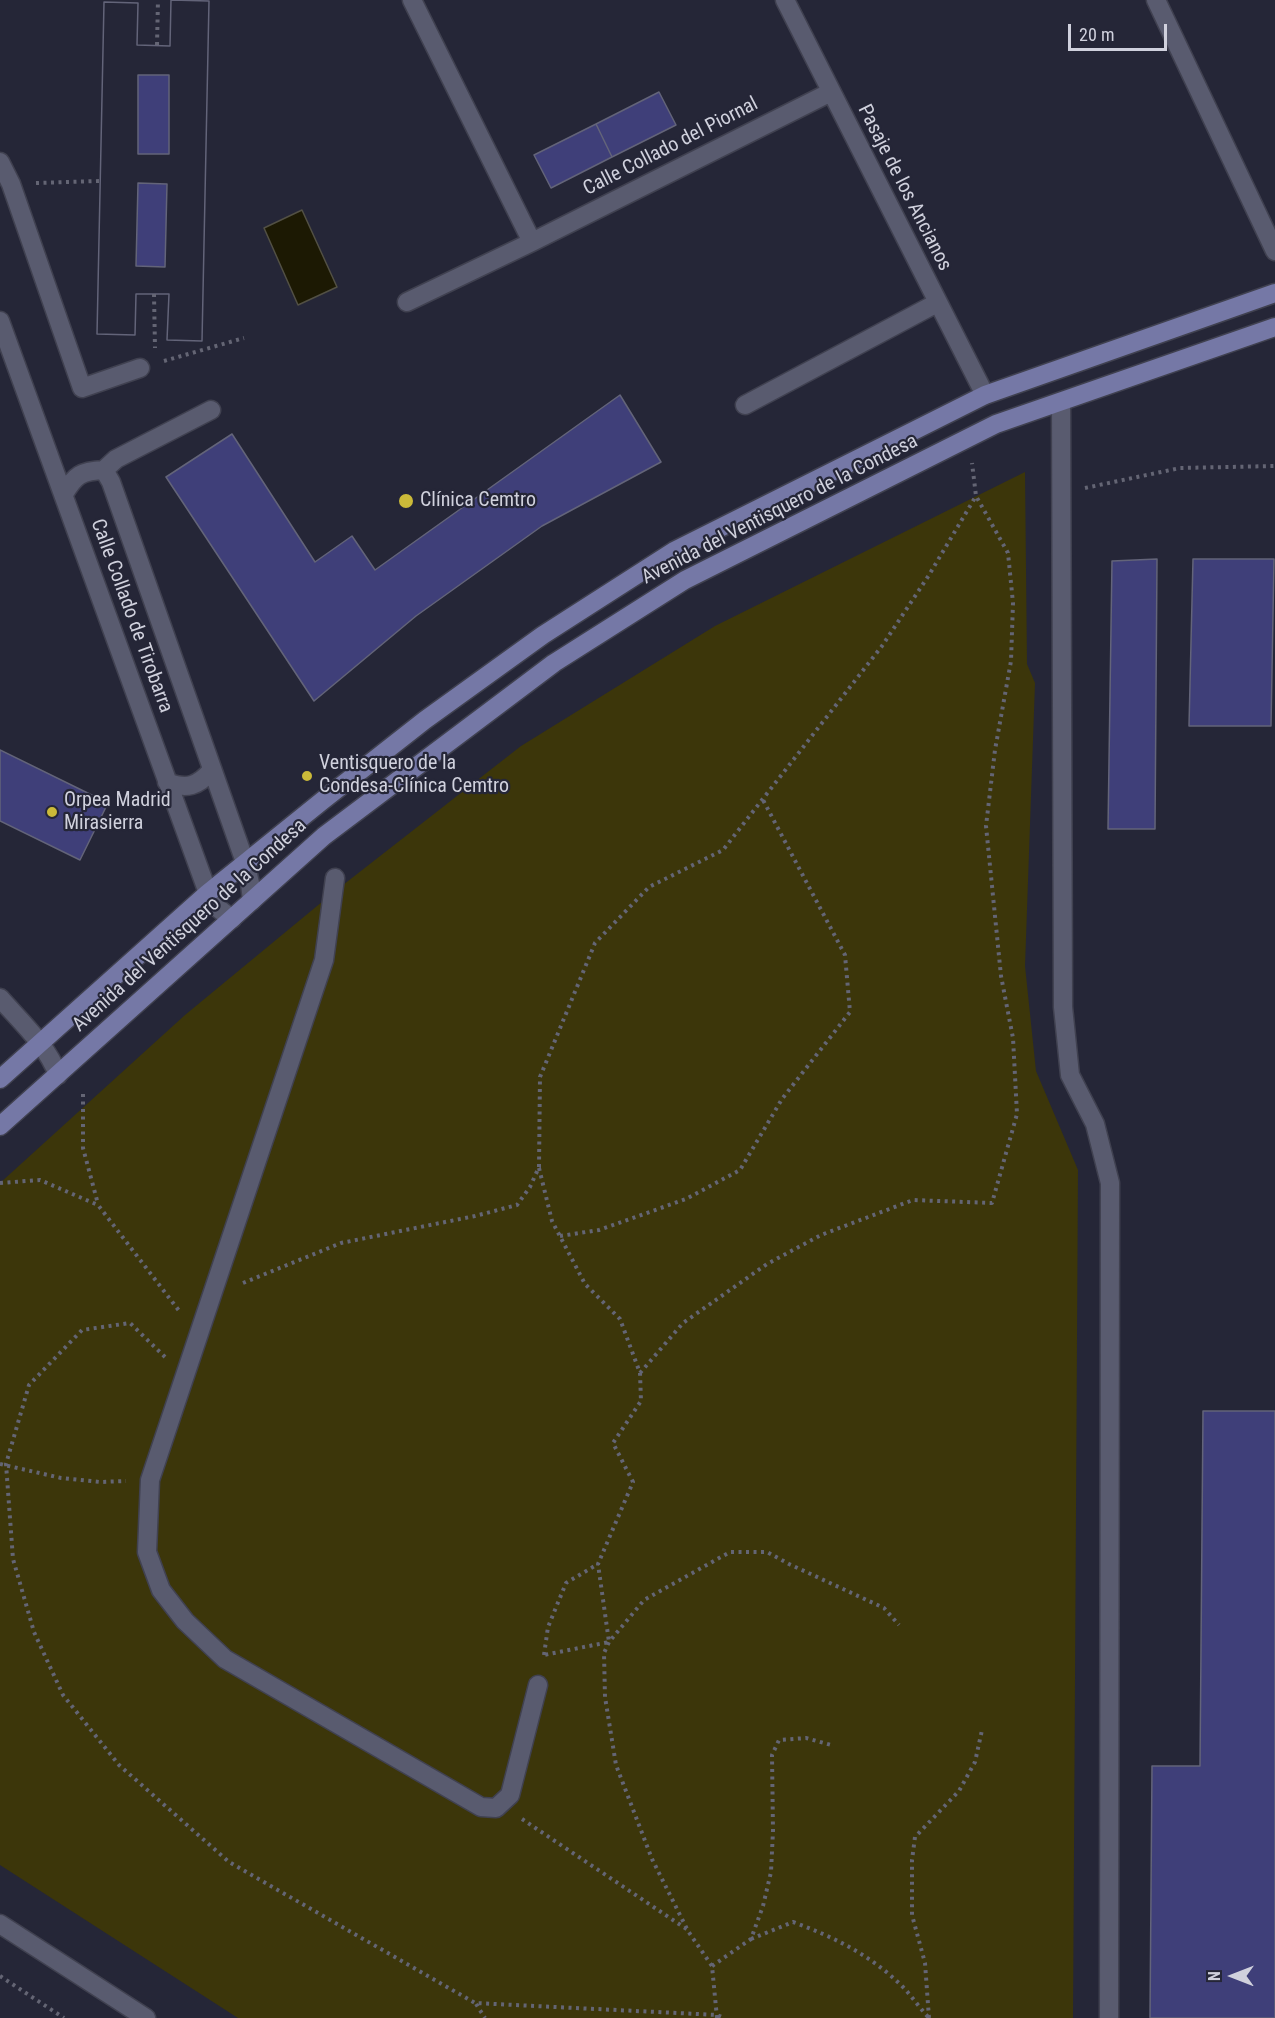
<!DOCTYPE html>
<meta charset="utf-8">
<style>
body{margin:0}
#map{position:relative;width:1275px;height:2018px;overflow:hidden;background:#252637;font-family:"Roboto Condensed",sans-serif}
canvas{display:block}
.north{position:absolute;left:1203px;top:1946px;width:60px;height:60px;-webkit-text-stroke:4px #252637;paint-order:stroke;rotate:270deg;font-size:16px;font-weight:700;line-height:24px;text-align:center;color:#d0d1dd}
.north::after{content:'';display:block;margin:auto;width:21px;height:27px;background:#d0d1dd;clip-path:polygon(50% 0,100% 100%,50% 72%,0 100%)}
.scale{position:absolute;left:1068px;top:24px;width:99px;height:27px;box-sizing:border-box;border:3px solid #d0d1dd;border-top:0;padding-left:8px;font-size:18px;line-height:21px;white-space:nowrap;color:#d0d1dd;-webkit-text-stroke:4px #252637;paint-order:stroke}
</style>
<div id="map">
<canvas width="1275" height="2018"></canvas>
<div class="north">N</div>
<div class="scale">20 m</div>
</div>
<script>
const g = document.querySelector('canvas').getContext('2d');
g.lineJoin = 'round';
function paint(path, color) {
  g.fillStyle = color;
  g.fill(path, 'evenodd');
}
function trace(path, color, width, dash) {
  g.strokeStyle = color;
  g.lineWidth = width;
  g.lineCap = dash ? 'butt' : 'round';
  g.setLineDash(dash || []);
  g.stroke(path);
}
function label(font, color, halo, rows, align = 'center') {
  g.font = font + ' "Roboto Condensed",sans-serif';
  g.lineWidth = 4.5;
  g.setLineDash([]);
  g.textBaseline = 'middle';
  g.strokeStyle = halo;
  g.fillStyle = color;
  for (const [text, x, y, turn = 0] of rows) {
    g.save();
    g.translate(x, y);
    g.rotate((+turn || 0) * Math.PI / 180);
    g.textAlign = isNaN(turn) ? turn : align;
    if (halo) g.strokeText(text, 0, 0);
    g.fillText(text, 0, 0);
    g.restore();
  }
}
paint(new Path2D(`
 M1025,472L1027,664L1035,683L1025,966L1036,1071L1078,1170L1073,2018H238L0,1865V1183L185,1015L334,892L521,746L715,626Z`), '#3c360a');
const water = new Path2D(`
 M302,210L337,287L298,305L264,228Z`);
paint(water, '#1c1903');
trace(water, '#525044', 1.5);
const building = new Path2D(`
 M171,0L209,1L202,341L167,340L169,294H136L135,335L97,334L104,2L138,3L137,45L170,46ZM138,75H169V154H138ZM138,183L167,184L165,267L136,266Z
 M171,0L209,1L202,341L167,340L169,294H136L135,335L97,334L104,2L138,3L137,45L170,46Z
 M659,92L676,125L612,157L596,124Z
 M596,124L612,157L551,188L534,155Z
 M620,395L661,462L542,526L416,616L314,701L166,477L232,434L315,562L352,536L375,570Z
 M1157,559L1155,829H1108L1112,561Z
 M1193,559H1274L1271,726H1189Z
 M0,750L108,803L80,860L0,821Z
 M1203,1411H1275V2018H1150L1152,1766H1200Z`);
paint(building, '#3f3f79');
trace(building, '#636479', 1.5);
const minor = new Path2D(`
 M412,0L532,242
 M785,0L985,395
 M1156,0L1275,251
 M0,162L11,184L82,388L140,368
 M407,302L532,242L831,92
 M0,321L208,893L219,909L232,919
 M1061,402L1063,1007L1070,1075L1095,1124L1110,1183L1109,2018
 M745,405L937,303
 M104,470L116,459L211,410
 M64,494C75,475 81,471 104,470L111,482L245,862L250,883L252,901
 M167,782C187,790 198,786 212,770
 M335,878L324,960L150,1480L147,1552L161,1590L185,1621L225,1659L481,1807L496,1808L510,1795L538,1685
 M0,998C20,1021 47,1045 58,1075
 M0,1924L146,2018`);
const major = new Path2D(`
 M0,1079L208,893L322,801L425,720L543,635L674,551L985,395L1275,293
 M0,1126L324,836L554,663L685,580L996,424L1275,327`);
trace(minor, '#404150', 21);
trace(major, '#404150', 21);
trace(new Path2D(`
 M157,45L158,0
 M36,183L100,181
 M154,294L155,348
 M164,361L244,338
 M1085,488L1180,468L1275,466
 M83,1094V1148L98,1204
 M539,1168L552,1221L585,1284L620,1319L640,1373L641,1401L613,1443L633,1482L598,1564L609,1642L544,1655
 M0,1183L40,1180L98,1205L180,1312
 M560,1236L599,1230L686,1199L740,1170L782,1099L850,1012L845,955L763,800
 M243,1283L341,1243L475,1216L517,1205L530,1187L539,1167L540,1077L595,943L649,887L723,850L882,646L929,575L976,496
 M165,1357L130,1323L82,1330L29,1385L6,1464L13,1559L34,1632L63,1695L119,1765L229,1862L475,2003L717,2015L724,2018
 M640,1373L683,1323L767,1264L821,1235L913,1200L992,1203L1017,1114L1013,1038L1001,976L986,826L995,750L1011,661L1013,603L1008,553L976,496L972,463
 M0,1464L61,1478L100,1482L126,1481
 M544,1655L548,1627L566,1583L598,1564
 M522,1819L688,1930
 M751,1939L793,1922C834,1937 870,1955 901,1985C911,1995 919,2007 928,2017
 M712,1966L751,1939L763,1906L771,1872L773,1831L772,1755L779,1740L806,1738L831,1745
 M0,1976L64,2018
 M476,2004L485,2018
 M717,2018L712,1966L688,1931L652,1859L616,1765L605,1697L604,1653L609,1642L644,1600L730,1552H767L789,1564L884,1608L899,1625
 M929,2018L925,1963L912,1915V1860L915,1837L959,1791L975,1762L982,1730`), '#646574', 4, [3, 4.5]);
trace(minor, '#595b6f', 18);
trace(major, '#7578a6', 18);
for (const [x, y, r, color] of [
 [406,501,8,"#cbba39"],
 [307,776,6,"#cbba39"],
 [52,812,6,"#cbba39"]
]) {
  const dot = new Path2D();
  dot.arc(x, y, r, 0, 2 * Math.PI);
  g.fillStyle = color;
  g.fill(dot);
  trace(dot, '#252637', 2);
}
label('20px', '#d0d1dd', '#252637', [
 ["Calle Collado del Piornal",671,147,-27],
 ["Pasaje de los Ancianos",904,188,63],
 ["Avenida del Ventisquero de la Condesa",780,510,-27],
 ["Calle Collado de Tirobarra",131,616,70],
 ["Avenida del Ventisquero de la Condesa",190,926,-42]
]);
label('20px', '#d0d1dd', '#252637', [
 ["Clínica Cemtro",420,501],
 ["Ventisquero de la",319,764],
 ["Condesa-Clínica Cemtro",319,787],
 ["Orpea Madrid",64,801],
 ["Mirasierra",64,824]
], 'left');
</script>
